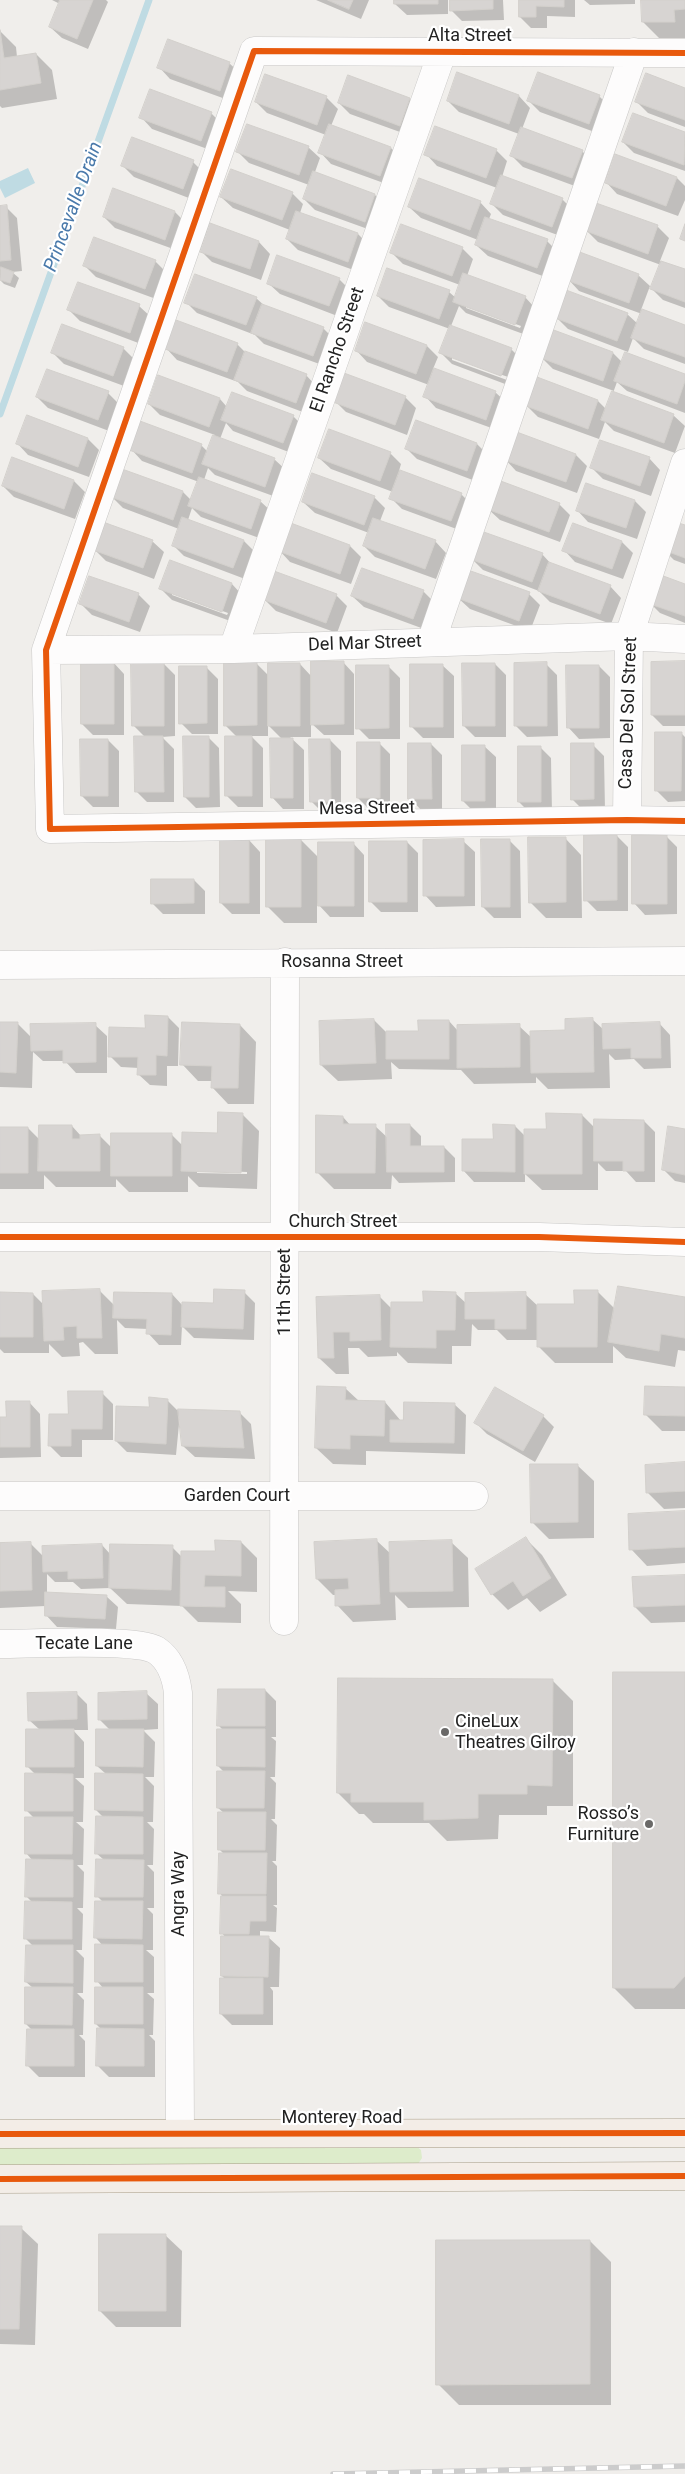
<!DOCTYPE html>
<meta charset="utf-8">
<style>
body{margin:0}
canvas{display:block;background:#f0eeeb}
</style>
<canvas width="685" height="2474"></canvas>
<script>
const g = document.querySelector('canvas').getContext('2d');
g.lineJoin = 'round';
function paint(path, color) {
  g.fillStyle = color;
  g.fill(path, 'evenodd');
}
function trace(path, color, width, dash) {
  g.strokeStyle = color;
  g.lineWidth = width;
  g.lineCap = dash ? 'butt' : 'round';
  g.setLineDash(dash || []);
  g.stroke(path);
}
function label(font, color, halo, rows, align = 'center') {
  g.font = font + ' Roboto,sans-serif';
  g.lineWidth = 4.5;
  g.setLineDash([]);
  g.textBaseline = 'middle';
  g.strokeStyle = halo;
  g.fillStyle = color;
  for (const [text, x, y, turn = 0] of rows) {
    g.save();
    g.translate(x, y);
    g.rotate((+turn || 0) * Math.PI / 180);
    g.textAlign = isNaN(turn) ? turn : align;
    if (halo) g.strokeText(text, 0, 0);
    g.fillText(text, 0, 0);
    g.restore();
  }
}
paint(new Path2D(`
 M416,2146L421,2150L422,2158L418,2164L0,2165V2148Z`), '#ddeccb');
paint(new Path2D(`
 M28,168L35,183L5,198L0,188V181Z`), '#bfdbe3');
paint(new Path2D(`
 M52,0H106L108,2L88,49L62,38L50,27L60,4Z
 M316,0H369L361,19Z
 M395,0H448V14L407,15L395,4Z
 M451,0H503L504,20L462,21L451,10Z
 M521,0H575V17L547,16V28H531L520,17Z
 M584,0H635V4L590,5Z
 M643,0H685V38H659L643,22Z
 M0,31L16,47L17,57L36,54L52,70L57,99L2,108L0,106Z
 M229,63L241,74L231,101L170,79L159,67Z
 M458,74L519,96L530,108L522,129L582,151L593,162L583,189L523,167L511,155L519,134L459,112L448,101Z
 M266,75L327,98L338,109L331,126L391,148L402,159L392,186L331,164L320,152L326,135L267,113L256,102Z
 M685,89V127L648,113L637,102Z
 M599,96L611,108L600,134L540,112L529,101Z
 M410,99L421,110L411,136L350,114L339,103Z
 M211,113L222,124L213,151L152,129L141,117Z
 M633,115L685,134V171L634,153L623,142Z
 M308,147L320,158L315,172L375,195L386,206L376,232L315,210L304,199L309,185L249,163L238,152Z
 M496,150L507,161L502,177L562,199L573,210L563,237L503,215L491,203L497,188L437,166L426,154Z
 M193,162L204,173L194,200L134,177L123,166Z
 M677,178L685,186V200L678,216L617,194L606,182Z
 M114,190L175,212L186,223L176,250L115,228L104,217Z
 M292,193L303,204L300,213L358,234L369,245L359,272L298,250L287,239L290,230L233,208L221,197Z
 M480,202L491,214L489,219L547,241L558,252L548,278L488,256L476,245L478,240L421,218L409,207Z
 M597,204L658,227L669,238L660,261L685,271V308L663,300L652,289L661,265L598,242L587,231Z
 M0,207H6L17,218L22,271L12,272L19,278L15,288L4,284L0,280Z
 M210,225L259,242L270,254L261,280L212,262L201,251Z
 M462,248L473,259L467,276L525,297L536,309L526,335L466,313L459,306L451,326L511,349L522,360L513,387L452,364L441,353L450,329L389,307L378,296L449,292L456,298L460,285L403,264L392,253ZM466,306L521,326L520,328L466,308ZM452,357L508,377L507,380L452,360Z
 M155,261L166,272L156,299L96,277L84,265Z
 M638,275L650,286L641,310L685,326V364L644,349L633,338L628,352L568,329L557,318L627,314L638,324L642,314L579,291L568,279Z
 M339,279L350,290L340,317L280,294L268,283Z
 M79,284L139,306L151,317L141,344L80,321L69,310Z
 M256,298L266,307L323,328L334,339L325,366L264,344L255,335L197,313L186,302Z
 M63,326L123,348L135,360L124,386L64,364L53,353Z
 M552,331L613,353L623,363L685,375V413L627,391L617,382L613,393L673,415L685,426L675,453L614,431L605,422L599,439L538,417L527,406L537,379L598,401L607,410L614,391L553,369L542,358Z
 M237,344L246,353L306,375L317,387L308,414L247,391L238,382L177,360L166,348Z
 M427,346L438,357L433,369L495,392L507,403L497,430L436,408L425,396L429,385L367,362L356,350Z
 M159,377L220,399L227,407L293,416L304,427L294,454L233,431L226,423L220,439L274,459L286,470L276,497L215,475L208,468L204,480L260,501L272,512L262,539L201,517L192,508L188,520L244,541L255,552L245,579L184,556L173,545L179,529L123,508L112,497L122,470L183,492L192,501L199,482L142,461L131,449L201,445L208,452L215,435L160,415L149,404Z
 M108,393L119,404L109,431L48,408L37,397Z
 M405,397L416,408L407,435L346,412L335,401Z
 M27,417L88,439L99,450L89,477L28,455L17,443Z
 M515,432L576,455L587,466L577,493L516,471L505,459Z
 M477,444L488,455L478,482L417,459L406,448Z
 M390,453L401,464L399,471L461,494L472,505L462,531L402,509L391,498L393,492L331,469L319,458Z
 M649,458L660,470L651,496L603,479L592,468Z
 M74,481L85,492L75,519L14,497L3,486Z
 M586,484L635,501L646,512L637,539L588,522L577,510Z
 M374,497L385,508L380,521L435,541L446,553L436,579L375,557L364,546L369,533L315,513L303,502Z
 M559,504L570,515L560,542L500,520L488,509Z
 M289,524L350,546L361,557L351,584L290,562L279,550Z
 M685,527V564L674,560L663,549Z
 M152,541L164,552L154,579L106,561L95,550Z
 M622,542L633,553L623,579L575,562L564,550Z
 M542,554L553,566L610,586L621,598L611,624L550,602L539,591L483,570L472,559Z
 M171,562L232,584L243,596L233,622L172,600L161,589ZM172,593L228,613L227,615L172,595Z
 M685,585V623L660,613L649,602Z
 M423,591L434,602L424,629L364,607L352,596Z
 M138,594L150,606L140,632L92,615L81,604Z
 M529,594L540,605L530,631L470,609L458,598Z
 M336,595L347,606L337,633L276,611L265,600Z
 M113,662L124,674V735H93L82,724Z
 M343,662L354,674V735H324L311,723V737H290L304,750V809H283L272,797L282,739L268,725V736H251L263,748V807H238L227,796L237,737L225,725L256,663L269,676L300,664L312,677Z
 M685,662V726H663L652,715Z
 M164,664L175,675V736L162,737L174,749V802H147L136,791L145,737L133,725Z
 M495,664L506,675V737H475L464,726Z
 M546,664L557,675L558,736L527,737L515,725Z
 M442,665L454,676V738H423L412,727Z
 M388,666L400,678V739H369L358,728Z
 M599,666L610,677V738L579,739L568,727Z
 M207,668L218,679V734H192L181,723Z
 M681,733L685,737V801L668,802L656,790Z
 M208,737L219,748L220,807L196,808L185,797Z
 M108,740L119,751V807H93L82,796Z
 M330,740L341,751V812H322L311,801Z
 M379,743L390,754V809H369L358,798Z
 M431,744L442,755V810H421L410,798Z
 M593,745L604,756L605,810H583L572,799Z
 M484,746L496,757V811L474,812L463,801Z
 M540,747L551,758L552,813H530L519,802Z
 M617,836L628,847V911H597L586,900Z
 M666,836L677,847V914L645,915L634,903Z
 M565,838L581,855L582,918H546L530,902Z
 M300,839L319,858L353,843L364,855V917H330L317,903V923H284L267,906Z
 M249,840L260,852V914H232L221,903Z
 M509,840L520,851L521,918H494L483,907Z
 M463,841L475,852V906L436,907L425,895Z
 M407,842L418,853V912H381L370,901Z
 M194,880L205,891V914H163L152,903Z
 M168,1017L179,1028L178,1066H167V1086L150,1085L138,1074L139,1068L121,1067L110,1056L146,1029Z
 M374,1020L388,1034L419,1033L449,1021L458,1031L519,1026L532,1038L566,1032L593,1020L604,1030L659,1023L670,1035L671,1068L644,1069L634,1059L615,1060L609,1054L610,1088L548,1089L536,1077V1083L474,1084L461,1070L399,1069L391,1062L392,1079L338,1081L321,1065Z
 M0,1023H17L32,1038L95,1025L107,1036V1073H76L65,1061H43L33,1052L32,1088L0,1087Z
 M240,1025L256,1042L254,1104H228L212,1087V1081H198L182,1064Z
 M242,1114L259,1131L257,1189L199,1187L188,1176V1192H129L116,1179V1187H56L44,1175V1189H0V1128H28L40,1140L72,1126L81,1136H100L112,1148L172,1135L183,1146L218,1135ZM197,1170L247,1172V1174L197,1173Z
 M582,1115L595,1128L644,1121L655,1132V1182H636L626,1171H606L598,1163V1190H542L525,1174V1182H474L463,1170L494,1141L515,1126L525,1136L547,1130Z
 M343,1117L351,1126H375L388,1138L410,1125L421,1136V1147H444L455,1158V1182L399,1183L392,1175L391,1189H334L317,1172Z
 M685,1130V1183L675,1181L664,1170Z
 M100,1291L114,1305L172,1294L183,1306L214,1304L244,1292L255,1303L254,1340L194,1338L182,1326L181,1345H159L148,1333V1329L125,1328L117,1320L118,1354H95L83,1342L79,1343L80,1356L62,1357L49,1344V1353H4L0,1349V1294H33L44,1305Z
 M597,1291L615,1309L685,1298V1351L678,1350L675,1367L626,1358L613,1346V1363H555L538,1346V1340H507L497,1330H478L472,1324L471,1346H452V1364L408,1363L397,1352V1356L368,1357L359,1348H348L349,1374H336L319,1358L317,1299L379,1296L392,1309L424,1304L455,1293L467,1304L525,1294L539,1307L575,1305Z
 M345,1388L359,1401L385,1402L401,1421L454,1404L466,1415L465,1454L366,1451V1465L333,1464L316,1448Z
 M685,1388V1431H662L645,1414Z
 M102,1393L113,1404V1440H82V1457H61L50,1446L69,1415Z
 M167,1400L177,1410L239,1412L251,1424L255,1459L195,1457L183,1446L180,1414L176,1455L127,1452L116,1441L150,1409Z
 M29,1402L40,1414L41,1457L0,1458V1418H7Z
 M543,1416L554,1427L535,1462L487,1434L476,1423Z
 M685,1464V1508L664,1509L647,1492Z
 M577,1465L594,1481V1538L549,1539L532,1522Z
 M685,1512V1563L647,1566L631,1549Z
 M526,1539L542,1555L567,1595L540,1612L527,1598L508,1610L492,1594Z
 M377,1541L391,1554L451,1542L468,1558L469,1607L408,1608L395,1595L396,1620L353,1622L337,1605L336,1595H333L317,1579Z
 M241,1542L257,1558V1592L228,1591L241,1604V1623L198,1622L182,1606L127,1604L110,1588L81,1589L73,1582H55L47,1574V1593L106,1596L118,1607L116,1629L57,1627L46,1615V1606L0,1608V1544L30,1543L44,1557L102,1545L111,1555L172,1547L182,1557L216,1553Z
 M685,1576V1622L651,1623L635,1607Z
 M685,1672V2009H635L614,1988Z
 M552,1680L573,1701V1806H547V1815H499L498,1839L447,1841L429,1823H373L364,1814H359L338,1793Z
 M265,1690L276,1701V1737H271L276,1741L275,1777H270L276,1783L275,1819H271L277,1825L276,1861H272L277,1866V1905H273L277,1908L276,1932L260,1931V1937H268L280,1948L279,1987H270L273,1991V2025H232L221,2014L226,1980L222,1976L225,1937L222,1933V1896L220,1893L224,1854L219,1849L224,1813L218,1808L224,1772L218,1766L223,1730L219,1726Z
 M76,1693L87,1704L88,1730H73L84,1742V1778H75L84,1786L83,1822H76L84,1829L83,1865H77L84,1872L83,1908H77L83,1914L82,1950H76L84,1958L83,1993H77L84,2000L83,2035H79L85,2041V2077H39L28,2066L32,2030L26,2024L33,1988L26,1982L33,1946L25,1938L33,1903L26,1896L33,1861L26,1853L34,1818L26,1810L36,1775L27,1766L40,1730L29,1720Z
 M146,1693L158,1704V1729L143,1730L155,1742L154,1777H145L154,1786L153,1822H147L154,1829L153,1865H147L154,1872V1908H147L153,1914V1950H146L154,1957V1993H147L154,1999L153,2035H149L155,2041V2077H109L98,2066L102,2030L96,2024L103,1988L97,1981L103,1946L96,1938L103,1902L97,1896L104,1860L96,1853L104,1818L96,1810L106,1774L97,1766L110,1730L100,1720Z
 M0,2227L21,2228L38,2244L35,2345L0,2344Z
 M165,2235L182,2251L181,2327H116L100,2311Z
 M590,2241L611,2262V2405H459L438,2384Z`), '#0003');
trace(new Path2D(`
 M0,414L149,0`), '#bfdbe3', 7);
const building = new Path2D(`
 M60,0H93L77,39L49,27Z
 M328,0H353L349,9Z
 M394,0H438V4H394Z
 M450,0H493V9L450,11Z
 M519,0H564V7L536,6V17H519Z
 M641,0H685V9L674,10L675,22H642Z
 M0,30L4,58L36,53L41,83L0,90Z
 M168,39L230,62L220,91L157,68Z
 M457,72L519,95L509,124L447,101Z
 M538,72L600,95L589,124L527,101Z
 M646,73L685,88V120L635,102Z
 M265,74L327,96L317,125L255,102Z
 M348,75L410,98L400,126L338,103Z
 M150,89L212,112L201,141L139,118Z
 M633,113L685,132L684,165L622,142Z
 M247,124L309,146L299,175L236,152Z
 M329,124L391,147L380,176L318,153Z
 M435,126L497,149L486,178L424,155Z
 M521,127L583,150L572,178L510,156Z
 M132,137L194,160L183,189L121,166Z
 M615,154L677,177L666,206L605,183Z
 M231,169L293,192L282,220L220,197Z
 M313,171L375,194L365,222L303,199Z
 M501,175L563,198L552,227L490,204Z
 M419,178L481,201L470,230L408,207Z
 M113,188L175,211L165,240L103,217Z
 M596,203L658,225L648,254L586,231Z
 M7,205L11,260L0,261V206Z
 M296,211L358,233L348,262L286,239Z
 M485,217L548,239L537,268L475,245Z
 M210,223L259,241L250,269L200,252Z
 M401,224L463,247L452,276L390,253Z
 M685,224V241L680,239Z
 M94,237L156,260L145,289L83,266Z
 M577,251L639,274L629,303L566,280Z
 M277,255L340,278L329,306L267,284Z
 M661,261L685,269V302L650,289Z
 M1,267L14,272L10,283L0,280Z
 M387,268L450,290L439,319L377,296Z
 M463,273L526,296L515,325L453,302Z
 M195,274L257,297L246,325L184,303Z
 M78,282L140,304L130,333L67,310Z
 M566,290L628,313L617,341L555,318Z
 M262,304L324,327L313,356L251,333Z
 M642,309L685,325V357L631,338Z
 M176,320L238,343L227,372L165,349Z
 M365,322L427,345L416,374L355,351Z
 M62,324L124,347L113,376L51,353Z
 M450,325L512,348L501,376L439,353Z
 M551,329L613,352L603,381L541,358Z
 M245,351L307,374L296,403L234,380Z
 M625,352L685,374V381L677,404L614,381Z
 M434,368L496,391L486,420L423,397Z
 M47,369L109,391L98,420L36,397Z
 M344,373L406,396L395,425L333,402Z
 M158,375L220,398L209,427L148,404Z
 M537,377L598,400L588,429L526,406Z
 M612,391L674,414L664,443L601,420Z
 M232,392L294,415L283,443L221,420Z
 M27,415L88,438L78,467L16,444Z
 M416,420L477,443L467,471L405,449Z
 M140,421L202,444L192,473L129,450Z
 M329,429L391,452L380,481L318,458Z
 M514,431L576,454L566,482L504,460Z
 M213,435L275,458L265,487L202,464Z
 M600,440L650,457L640,486L590,468Z
 M12,457L74,480L64,509L2,486Z
 M122,469L183,491L173,520L111,497Z
 M400,470L462,493L451,521L389,499Z
 M312,473L375,496L364,525L302,502Z
 M199,477L261,500L251,529L188,506Z
 M498,480L560,503L549,532L487,509Z
 M586,483L635,500L626,528L576,511Z
 M182,517L244,540L233,568L172,546Z
 M373,518L436,540L425,569L363,546Z
 M672,521L685,525V558L661,549Z
 M103,522L153,540L143,568L93,550Z
 M288,522L350,545L340,574L278,551Z
 M573,523L622,541L612,569L562,551Z
 M481,531L543,553L532,582L470,559Z
 M170,560L232,583L222,612L159,589Z
 M549,562L611,585L600,614L538,591Z
 M362,568L424,590L413,619L351,596Z
 M468,570L530,592L519,621L457,598Z
 M274,571L337,594L326,623L264,600Z
 M658,574L685,584V616L647,603Z
 M89,576L139,593L129,622L79,604Z
 M81,661H114V724H81Z
 M311,661H344V724L311,725Z
 M685,661V715H651V662Z
 M224,662H257V725L224,726Z
 M547,662V726H514V663Z
 M131,663H164V726H132Z
 M268,663H300V726H268Z
 M462,663H495V726H463Z
 M410,664H443V727H410Z
 M356,665H389V728L356,729Z
 M566,665H599V728H567Z
 M179,666H207V723L179,724Z
 M655,732H682L681,791H655Z
 M134,736H163L164,792H135Z
 M183,736H209V797H184Z
 M225,736H252V796H225Z
 M270,738H293V798H271Z
 M80,739H108V796H81Z
 M309,739H330L331,802H310Z
 M357,742H380V798H357Z
 M408,743H431L432,799H408Z
 M571,743H594V799L571,800Z
 M462,745H485V801H462Z
 M518,746H541V802H518Z
 M584,835H617V900L584,901Z
 M632,835H667V904H632Z
 M528,837H566V902L529,903Z
 M266,838H301V907H266Z
 M220,839H249V903H220Z
 M464,839V896H423V840Z
 M481,839H510V907H482Z
 M369,841H407V902H369Z
 M318,842H354V906H318Z
 M151,879H194V903L151,904Z
 M145,1015L168,1016L167,1056L156,1055V1075H137L138,1057H108L109,1027L145,1028Z
 M593,1018L594,1072L531,1073L530,1031L565,1030V1019Z
 M374,1019L376,1063L320,1065L319,1021Z
 M418,1020H449V1059H386V1031H418Z
 M0,1022H18L16,1073L0,1072Z
 M182,1022L240,1024L238,1088H211L212,1066L180,1065Z
 M660,1022L661,1058H631V1048L603,1049L602,1024Z
 M96,1023V1062L63,1063V1050L31,1051L30,1024Z
 M520,1024V1067L457,1068V1025Z
 M218,1112L243,1113L241,1173L181,1171L182,1132L217,1133Z
 M546,1113L582,1114V1174H524V1129H546Z
 M316,1115L343,1116V1124H376L375,1173H316Z
 M594,1119L644,1120V1171H623V1161H594Z
 M386,1124H410V1146H444V1172H387Z
 M493,1124L515,1125V1172L462,1171V1139H493Z
 M39,1125H72V1139H80V1135L100,1134V1171H38Z
 M668,1126L685,1129V1175L662,1170Z
 M0,1127H28V1173H0Z
 M111,1133H172V1176H111Z
 M618,1286L685,1297V1338L661,1334L659,1351L608,1342Z
 M100,1289L102,1338H77V1326L63,1327L64,1340L44,1341L42,1291Z
 M214,1289L245,1290L243,1329L181,1327L182,1302L213,1303Z
 M574,1290H598L597,1347H537V1304H574Z
 M423,1291L456,1292L455,1330H436V1348L390,1347L391,1302H423Z
 M0,1292L33,1293V1337H0Z
 M114,1292L172,1293L171,1335L146,1334L147,1319L113,1318Z
 M526,1292V1329H495V1319H465V1293Z
 M380,1295L381,1340L350,1341V1332H333L334,1358H318L316,1297Z
 M317,1386L346,1387L345,1400L385,1401L384,1436L350,1435V1449L315,1448Z
 M645,1386L685,1387V1416L644,1415Z
 M495,1387L544,1415L523,1451L474,1423Z
 M68,1391H103L102,1429H71V1446H48L49,1414H68Z
 M149,1397L168,1399L166,1444L115,1441L116,1406L149,1407Z
 M6,1401H30V1447H0V1417H6Z
 M404,1402L455,1403L454,1443L390,1442V1420H403Z
 M178,1409L240,1411L244,1448L182,1446Z
 M685,1462V1491L646,1493L645,1465Z
 M530,1464H578V1522L531,1523Z
 M685,1511V1547L629,1550L628,1514Z
 M526,1537L551,1578L523,1596L513,1581L491,1595L475,1569Z
 M377,1539L380,1604L335,1606V1590L349,1589L348,1578L316,1579L314,1542Z
 M215,1540L241,1541V1576L205,1575L204,1587H225V1607L180,1606L181,1551H215Z
 M452,1540L453,1591L390,1592L389,1542Z
 M31,1542L32,1590L0,1591V1543Z
 M102,1544L103,1578L68,1579V1571L43,1572L42,1546Z
 M110,1544L173,1545L171,1590L109,1588Z
 M685,1575V1605L634,1607L632,1577Z
 M45,1592L107,1595L105,1619L45,1616Z
 M613,1672H685V1976L674,1988H613Z
 M338,1678L553,1679L552,1786L527,1785V1794H478V1818L424,1820V1802H351V1793H337Z
 M218,1689H265V1726H217Z
 M147,1691V1719L98,1720V1693Z
 M77,1692V1719L28,1721L27,1693Z
 M26,1729H74V1767H26Z
 M96,1729H144L143,1767L96,1766Z
 M217,1729H265V1767L217,1766Z
 M217,1771H265L264,1808H217Z
 M25,1773L73,1774V1811H25Z
 M95,1773L143,1774V1811L95,1810Z
 M218,1812H266L265,1850H218Z
 M96,1816L143,1817V1854H95Z
 M25,1817H73L72,1854H25Z
 M219,1853H267L266,1894H218Z
 M26,1859L73,1860V1897H25Z
 M96,1859L144,1860L143,1897H95Z
 M221,1896H266V1921H250L249,1934H220Z
 M25,1901L72,1902V1939H24Z
 M95,1901H143L142,1939L94,1938Z
 M221,1936H269L268,1977L221,1976Z
 M95,1944L143,1945V1982H95Z
 M26,1945H73V1983L25,1982Z
 M220,1978H263V2014H220Z
 M25,1987H73L72,2025L25,2024Z
 M95,1987H143V2024H95Z
 M97,2028L144,2029V2066H96Z
 M27,2029H74V2066H26Z
 M0,2226H22L19,2329H0Z
 M99,2234H166V2311H99Z
 M436,2240H590V2384L436,2385Z`);
paint(building, '#d7d4d2');
trace(building, '#d3d0cc', 1);
const minor = new Path2D(`
 M685,53L254,51L46,650L50,829L627,820L685,821
 M431,642L634,52
 M233,649L443,50
 M46,650L233,649L629,636L685,639
 M627,820L629,636L685,463
 M0,965L685,961
 M0,1237H539L685,1242
 M0,1496H474
 M284,1621L285,962
 M0,1644C30,1644 135,1638 156,1650C171,1660 176,1676 178,1693L180,2133`);
const major = new Path2D(`
 M0,2134L685,2133
 M0,2179L685,2176`);
trace(minor, '#c9c8c7', 29);
trace(major, '#a79c86', 29);
trace(minor, '#fdfcfc', 28);
trace(major, '#f3ede7', 28);
const rail = new Path2D(`
 M333,2474L685,2466`);
trace(rail, '#ccc', 5.5);
trace(rail, '#fff', 4, [11]);
trace(new Path2D(`
 M685,53L254,51L46,650L50,829L627,820L685,821
 M0,1237H539L685,1242
 M0,2134L685,2133
 M0,2179L685,2176`), '#e8590c', 6);
for (const [x, y, r, color] of [
 [445,1732,5,"#6a6968"],
 [649,1824,5,"#6a6968"]
]) {
  const dot = new Path2D();
  dot.arc(x, y, r, 0, 2 * Math.PI);
  g.fillStyle = color;
  g.fill(dot);
  trace(dot, '#fff', 2);
}
label('18px', '#222', '#fff', [
 ["Alta Street",470,36],
 ["El Rancho Street",338,350,-71],
 ["Del Mar Street",365,644,-2],
 ["Casa Del Sol Street",629,713,-88],
 ["Mesa Street",367,809,-1],
 ["Rosanna Street",342,962],
 ["Church Street",343,1222],
 ["11th Street",285,1292,-90],
 ["Garden Court",237,1496],
 ["Tecate Lane",84,1644],
 ["Angra Way",179,1894,-90],
 ["Monterey Road",342,2118]
]);
label('18px', '#222', '#fff', [
 ["CineLux",455,1722],
 ["Theatres Gilroy",455,1743],
 ["Rosso’s",639,1814,"right"],
 ["Furniture",639,1835,"right"]
], 'left');
label('italic 19px', '#4a7aab', '#fff', [
 ["Princevalle Drain",74,207,-70]
]);
</script>
